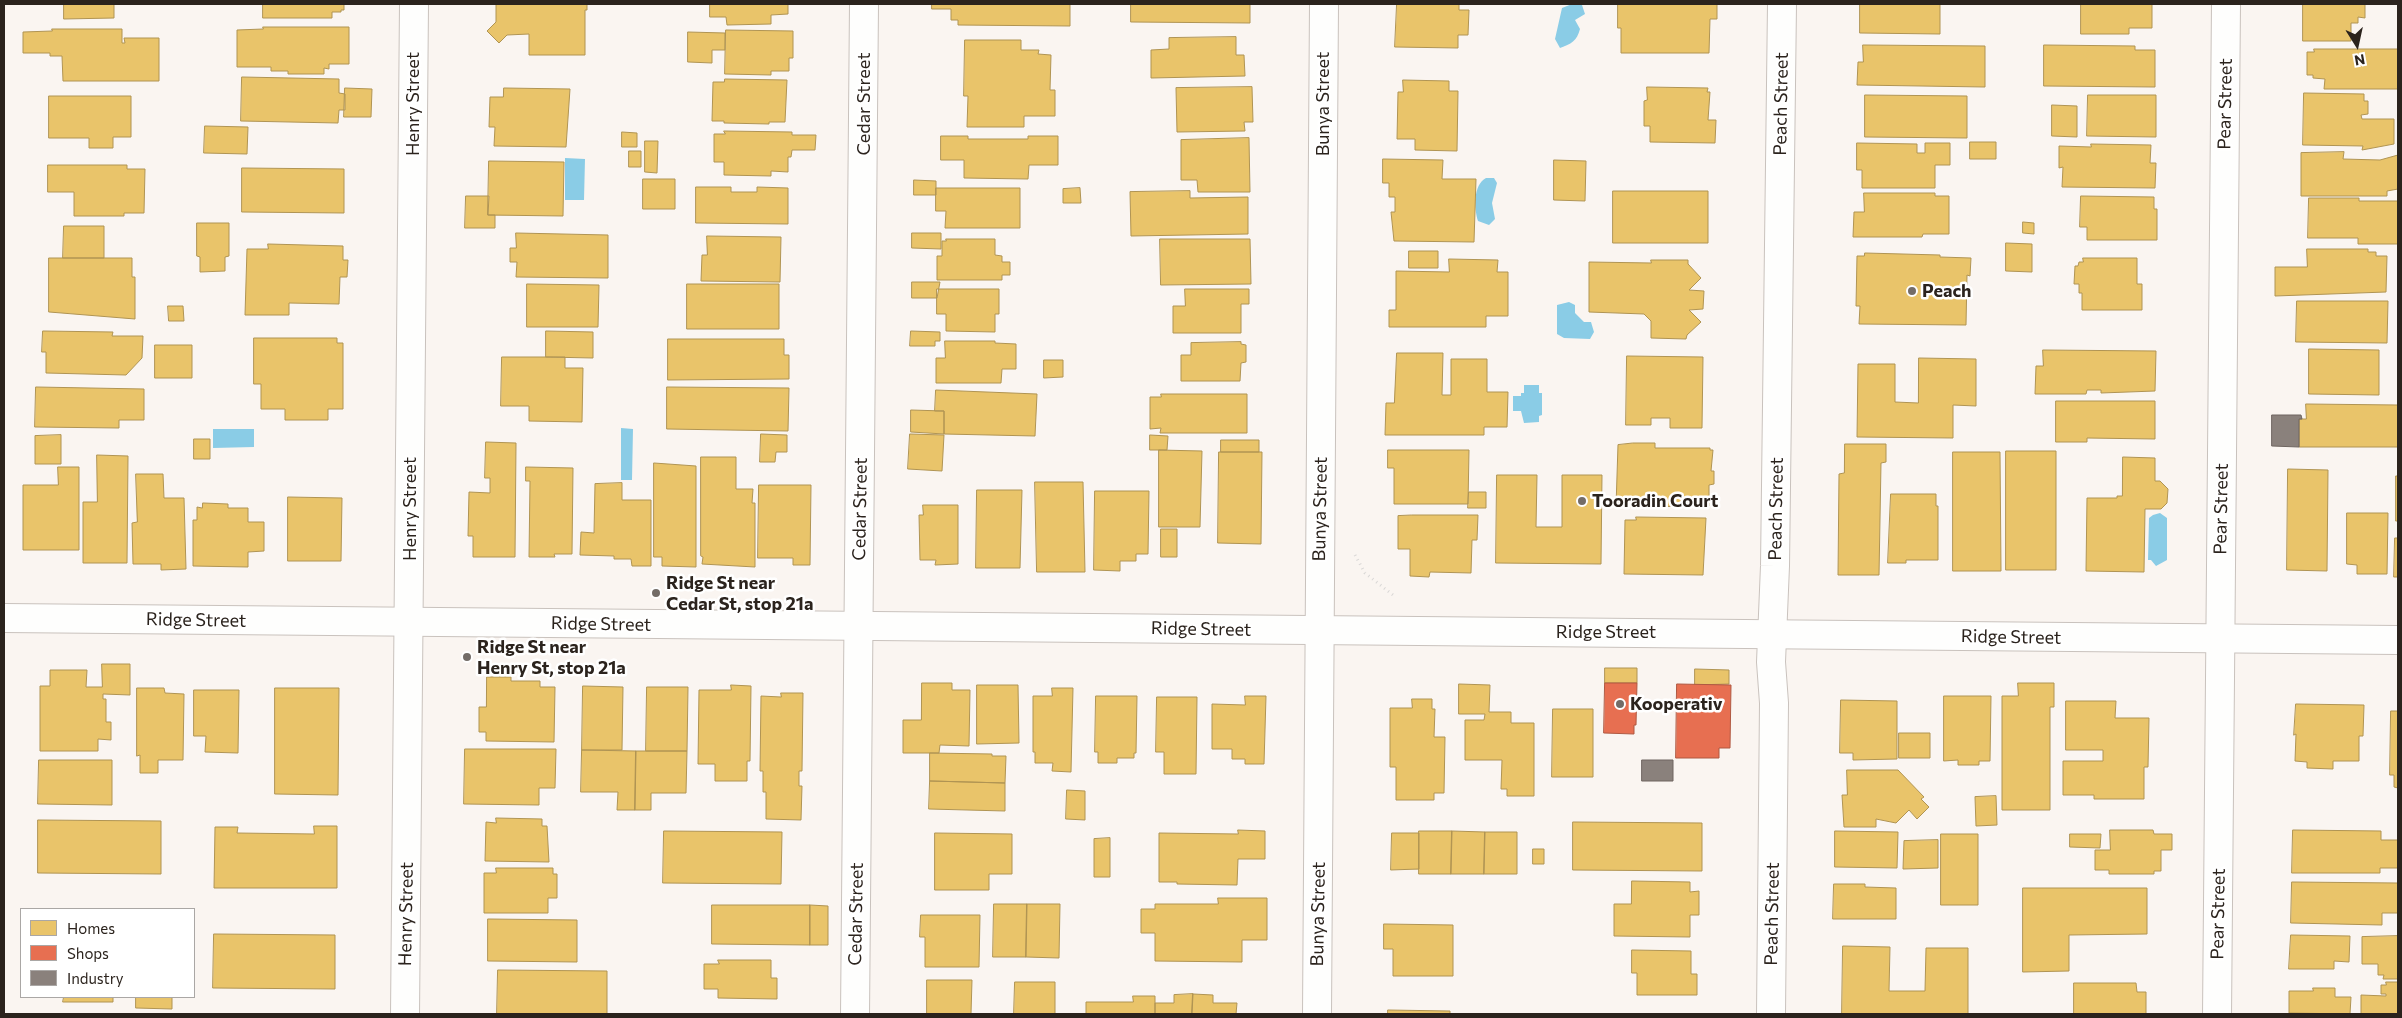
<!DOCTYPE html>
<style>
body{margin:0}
#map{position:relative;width:2402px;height:1018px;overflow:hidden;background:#faf5f1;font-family:Commissioner,sans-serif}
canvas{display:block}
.frame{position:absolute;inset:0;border:5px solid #2b231d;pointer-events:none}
.legend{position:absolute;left:20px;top:908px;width:175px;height:90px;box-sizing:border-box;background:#fff;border:1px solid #aaa7a5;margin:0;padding:6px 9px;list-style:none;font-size:15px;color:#2b231d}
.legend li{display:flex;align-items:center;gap:10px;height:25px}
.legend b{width:25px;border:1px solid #aaa7a5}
.north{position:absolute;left:2332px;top:20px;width:50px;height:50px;-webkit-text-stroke:4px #fff;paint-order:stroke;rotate:170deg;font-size:14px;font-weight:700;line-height:20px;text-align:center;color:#2b231d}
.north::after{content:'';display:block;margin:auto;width:18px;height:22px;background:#2b231d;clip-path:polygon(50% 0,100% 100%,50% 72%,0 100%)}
</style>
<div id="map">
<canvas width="2402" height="1018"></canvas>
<div class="frame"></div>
<ul class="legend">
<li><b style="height:14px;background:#e9c46a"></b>Homes</li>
<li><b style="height:14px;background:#e76f51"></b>Shops</li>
<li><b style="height:14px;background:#8a817c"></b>Industry</li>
</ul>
<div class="north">N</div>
</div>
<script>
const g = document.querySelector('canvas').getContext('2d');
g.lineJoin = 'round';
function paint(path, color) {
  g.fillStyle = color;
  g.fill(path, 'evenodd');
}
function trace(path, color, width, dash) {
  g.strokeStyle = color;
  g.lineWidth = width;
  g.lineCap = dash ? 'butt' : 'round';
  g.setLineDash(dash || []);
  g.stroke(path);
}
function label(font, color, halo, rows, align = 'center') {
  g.font = font + ' Commissioner,sans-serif';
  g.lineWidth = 5;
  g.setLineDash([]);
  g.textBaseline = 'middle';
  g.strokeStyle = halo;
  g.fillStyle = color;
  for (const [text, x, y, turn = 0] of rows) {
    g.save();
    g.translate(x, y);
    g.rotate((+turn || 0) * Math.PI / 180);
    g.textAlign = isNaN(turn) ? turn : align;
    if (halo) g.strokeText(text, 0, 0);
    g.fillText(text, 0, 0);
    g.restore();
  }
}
paint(new Path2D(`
 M1572,4L1582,5L1585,14L1575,20L1580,29C1577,41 1571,44 1560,48L1555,39L1562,8Z
 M565,158L585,159L584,200H565Z
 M1486,178H1494L1497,183L1492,203L1495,219L1489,225L1478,221C1474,208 1473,185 1486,178Z
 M1569,302L1575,305V313L1584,322H1591L1594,332L1590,339L1564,338L1557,334V305Z
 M1524,385H1539V393H1542V415L1539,416V422L1524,423L1521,411H1513V396H1521V393H1524Z
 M621,428L633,429L632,480H621Z
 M213,429H254V447L213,448Z
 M2160,513L2167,518V560L2156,566L2151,560H2148L2149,518L2153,515Z`), '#8acce6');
const homes = new Path2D(`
 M64,4H114V18L64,19Z
 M263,4H344V10H341V12H332V18H263Z
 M505,4H587V10H585V55H529V34L507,35L499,43L487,31L496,22V5Z
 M710,4H791H788V14L771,15V24L727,25L726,17H710Z
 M932,4H1070V26L958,25V20H951V9H932Z
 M1131,4H1250V23L1131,22Z
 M1397,4H1459V10H1469L1468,35H1458V48L1395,47Z
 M1618,4H1717V19H1710L1709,53H1621V28H1618Z
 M1860,4H1940V34L1860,33Z
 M2081,4H2152V28H2129V34H2081Z
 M2303,4H2365V18L2358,17V23H2351V41H2303Z
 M263,27H349V64H329V69L324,68V74H288V71H271V67H237V30L263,29Z
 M52,29H122V43H125L124,38H159V81H63L62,56H50V53H23V32L52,31Z
 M726,30L793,31V58H789V71H771V75L725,74Z
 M688,32L725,33V50H712V63L688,62Z
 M1236,37V55H1244L1245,76L1151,78V50L1169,49V38Z
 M965,40H1021V50H1039L1038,54L1051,55L1050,90H1055V116H1024V127H967L968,96H964Z
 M1863,45L1985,46V87L1857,85L1858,62H1863Z
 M2044,45L2135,46V50H2155V87L2044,86Z
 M2314,49H2398V89H2324L2325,79L2313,78V75H2307V52H2314Z
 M242,77L339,79V93L345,94V110H339L338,123L241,121Z
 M725,79L787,80L785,122H769V124L724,123V121H712L713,82H724Z
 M1403,80L1449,81V91H1458L1457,151L1415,150V139H1397L1398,92H1403Z
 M1252,87L1253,122H1244L1245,131L1177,132L1176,88Z
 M1647,87L1708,88L1707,92H1710L1708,120H1716L1715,143L1650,142V126H1644V101L1647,100Z
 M345,88L372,89L371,117H344Z
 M504,88L570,89L566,147L494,146L495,127H489L490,97H503Z
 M2304,93L2364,94V101H2368V114L2361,115L2362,119H2394V144L2362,150L2363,146L2303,145Z
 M1865,95L1967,96V138L1865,137Z
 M2088,95H2156V137L2087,136Z
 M49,96H131V137H113V148H89V138H49Z
 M2052,105L2077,106V137L2052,136Z
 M205,126L248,127L247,154L204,153Z
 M724,131L792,132V135H816L815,150H792L791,157H788V172L771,171V176L724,175V162H714V134H725Z
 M622,132L637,133V147H622Z
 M941,136H968V139H1028V136H1058V165H1029L1028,179L964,178V160H941Z
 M1249,138L1250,192H1198L1197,180H1181V140Z
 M645,141H658L657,173L645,172Z
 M1970,142H1996V159H1970Z
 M1857,143L1917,144V153H1925V143H1950V165H1935V188H1862V170H1857Z
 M2091,144L2151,145L2150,163H2156L2155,188L2062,187L2063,167L2059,168V146L2091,147Z
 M629,151H641V167H629Z
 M2344,152L2343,159L2380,160L2398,155V189L2387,191V196H2301V153Z
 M1383,159L1443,160L1442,179H1476L1474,242L1394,241L1391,212H1395V197H1389V183H1383Z
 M1554,160L1586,161L1585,201L1554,200Z
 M489,161L564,162L563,216L488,215Z
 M48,165H127V169H145L144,213H124V216H74V192H48Z
 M242,168L344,169V213L242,212Z
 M643,179H675V209H643Z
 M914,180L936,181V195H914Z
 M696,187H731V192H757V187L788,188V224L696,223Z
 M936,188H1020V228H945L946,211H936Z
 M1080,188L1081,203H1063V189Z
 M1190,191V198L1248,197V234L1131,236L1130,192Z
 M1613,191H1708V243H1613Z
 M1864,193H1935V196H1949V234H1923L1922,237H1853L1854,212H1864Z
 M466,196H489L488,215H495V228H465Z
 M2081,196L2154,197V209H2157V240H2087V227H2080Z
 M2309,198H2359V201H2398V244H2358V238H2308Z
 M2023,222L2034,223V234L2023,233Z
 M197,223H229V256L225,257V271L200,272V257L197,256Z
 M64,226H104V258H63Z
 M516,233L608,235V278L516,277L517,262H510V248H516Z
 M912,233H941V249L912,248Z
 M707,236L781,237L780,282L701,281L702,255H707Z
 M946,239H995V255L1002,256V262H1010V275H1002V280H937V256H942V241H946Z
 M1160,239H1250L1251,284L1161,285Z
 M2006,243L2032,244V272L2006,271Z
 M268,244L343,246V260H348L347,277H340L339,304L289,303V315H245L247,249H268Z
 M2307,249H2368V252H2376V256H2387L2386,292L2275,296V267H2307Z
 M1409,251H1438V268H1409Z
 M1865,253L1940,255V257L1971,258L1970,276L1967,275L1966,325L1859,324L1860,306H1856L1857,256H1864Z
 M49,258H132V277H135V319L49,312Z
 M2083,258H2137V284H2142V310H2082V293H2079V284H2074L2075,266H2078L2079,262H2083Z
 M1449,259L1498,260L1497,272H1508V316H1486V327H1389V310H1396V271L1449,272Z
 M1651,260H1688V264L1701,278L1689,290L1704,291L1703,309L1689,310L1701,322L1687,335L1686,339L1651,338V321L1644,314L1589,312V262L1651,263Z
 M912,282H940L937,298H912Z
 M527,284L599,285L598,327H527Z
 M687,284H779V329H687Z
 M937,289H999V314H995V332L946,331V314H937Z
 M1185,289H1249V304H1241V333H1173V306H1185Z
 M2297,301H2388L2387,343L2296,342Z
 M168,306H183L184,321H169Z
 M43,331L113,332L112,336H143L142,358L126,375L46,373V352H42Z
 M546,331L593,332V358L546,357Z
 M911,331L940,332V341H935V346H910Z
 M254,338H337V343H343V409H328V420H285V409H261V384H254Z
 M668,339H784V355H789V379L668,380Z
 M945,341H995V343L1016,344V369H1002L1001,383H936V358H945Z
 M1241,342V344L1246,345V362L1241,363L1240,381H1181V355H1191V343Z
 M155,345H192V378H155Z
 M2309,349L2379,350V395L2309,394Z
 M2043,350L2156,351L2155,391L2101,393V390H2087L2086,394H2035L2036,366H2043Z
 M1397,353H1443L1442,395H1451V359H1487V392H1508L1507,427H1484V435H1385L1386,403H1394Z
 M1627,356L1703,357L1702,428H1670V418H1651V425H1626Z
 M502,357H565V368H583L582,422L529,421V406H501Z
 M1919,358L1976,359V406L1953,405V438L1857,437L1858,364H1895V402L1918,403Z
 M1044,360H1063V377L1044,378Z
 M36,387L144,389V420H119V428L35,427Z
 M667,387L789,388L788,431L667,429Z
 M936,390L1037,394L1035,436L944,434V411H935Z
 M1161,394H1247V433H1160L1161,428L1150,429V397H1161Z
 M2056,401H2155V439L2087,438V442H2056Z
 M2306,404L2398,405V447H2299V419H2306Z
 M911,410L944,411V434L911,432Z
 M761,434L787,435V452H776L775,462H760Z
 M910,434L944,435L942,471L908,469Z
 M61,435V464H35V436Z
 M1150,435L1168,436L1167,450H1150Z
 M194,439H210V459H194Z
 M1221,440H1259V452H1221Z
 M486,442L516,443L515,557H473V536H468L469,492L490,493V478H485Z
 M1633,443H1655V448H1710V450H1713L1711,471H1714V484L1709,485V506L1616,507L1618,445Z
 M1845,444H1886V462L1881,463L1879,575H1838L1839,474L1844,473Z
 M1159,450L1202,451L1200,527H1159Z
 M1388,450H1469L1468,504H1394V468H1388Z
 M2006,451H2056V570H2006Z
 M1219,452H1262L1261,544L1218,543Z
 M1953,452H2000L2001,571H1953Z
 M97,455L128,456L127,563H83V502H97Z
 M701,457H736V489H753L752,503H755V567L702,564L703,557L701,556Z
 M2123,457L2155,458V481H2160L2168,489L2167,503L2161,509H2145L2144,572L2086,571L2087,498H2117V496H2122Z
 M654,463L696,466V567L662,566V557H654Z
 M58,467H79V550H23V485H58Z
 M526,467L573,468L572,554H554L555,557H529L530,481H526Z
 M2288,469L2328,470L2327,571L2287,570Z
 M136,474H163L164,498H184L186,569L161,570V564H133L132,523L137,522Z
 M1497,475H1537L1536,527H1562V475H1602L1601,564L1496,563Z
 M2396,476H2398V521H2396Z
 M1035,482H1083L1085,572H1037Z
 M622,483V500H651V566H632L631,559H614V556L580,555L581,532L594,533L595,484Z
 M759,485H811L810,565H793V558H758Z
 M977,490H1022L1020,568H976Z
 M1095,491H1149L1148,554H1136V561H1120V571L1094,570Z
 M1469,492H1486V508H1468Z
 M1891,494H1936V506H1938V560H1906V563H1888Z
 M288,497L342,498L341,561H288Z
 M203,503L228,504V508H248V522H264V551L248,552V567L193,566V520H197V507L202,508Z
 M923,505H958V564L935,565L936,560H920L919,515H923Z
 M2347,513H2388L2387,574H2357V565L2347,564Z
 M1412,515H1478L1477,540H1472L1471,573L1430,572L1429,577L1410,576V549H1398V516Z
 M1636,517L1706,518L1703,575L1624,574L1625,520H1636Z
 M1161,529H1177V557H1161Z
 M2395,538H2398V577H2394Z
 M102,664H130V695L103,694V699H106V722H111V740L98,739V751H40V686H50V670H87L86,687H102Z
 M1605,668H1637V683H1605Z
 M1695,669L1729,670V684L1695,685Z
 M487,677H511V681H540V687H555L554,742L486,741V732H479V707H486Z
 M922,683H952V690H970L969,746L940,745L939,753H903V720H921Z
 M2018,683H2054V707H2050V810H2002V696H2018Z
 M1459,684L1490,685L1489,712H1511V723H1534V796H1507V789H1501L1502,760H1465V720H1484L1485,714H1459Z
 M731,685L751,686L750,761H747V781H715V764H698L699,690H731Z
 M977,685H1018L1019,743L977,744Z
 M583,686L623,687L622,750H582Z
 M647,687H688L687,751H646Z
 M137,688H164L165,693L184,694L183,760H158V773H140V755L137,756Z
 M275,688H339L338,795L275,794Z
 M1052,688H1073L1071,772L1052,771L1053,763H1035V752H1033V696H1052Z
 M194,690H239L238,753L205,752L206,736H194Z
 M781,693H803L802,771H799V786H802L801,820L766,819V792H763V771H760L761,696L781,697Z
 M1096,696H1137L1136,753H1134V758H1117V763H1098V752H1095Z
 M1245,696H1266L1264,764H1245V759H1232V749H1212V704L1245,705Z
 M1944,696H1991L1990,761H1979V765H1958V760L1944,761Z
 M1157,697H1197L1196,774H1164V752H1156Z
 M1412,699H1432V709H1435L1434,737H1445L1444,793H1434V800H1396V767H1390V708H1412Z
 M1841,700L1897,701V759L1853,760V753H1840Z
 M2066,701H2116L2115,718H2149L2148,767H2144V799H2094V795H2063V761H2103V750H2066Z
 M2296,704L2364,705L2363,736H2359V761H2333V769L2307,768V762L2295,761L2296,734L2294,735Z
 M1553,709H1593V777H1552Z
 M2391,711H2398V788L2394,787V775H2390Z
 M1899,733H1930V758H1899Z
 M465,749H556L555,788H539V805L464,804Z
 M582,750L636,751L635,810H617L618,792H581Z
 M636,751H687L686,793H651V810H635Z
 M930,753L992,754V756H1006L1005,783L930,781Z
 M39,760H112V805L38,804Z
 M1847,770H1898L1924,797L1921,799L1929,807L1917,819L1909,810L1896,823L1876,819V827H1844L1842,795H1847Z
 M930,781L1005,783V811L929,809Z
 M1067,790L1085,791V820L1066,819Z
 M1996,796L1997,825L1976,826L1975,797Z
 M496,818L542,819V826H547L549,862L485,861L486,822L496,823Z
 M38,820L161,821V874L38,873Z
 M1573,822L1702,823V871L1573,870Z
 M314,826H337V888H214L215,827H238L237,833L314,834Z
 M1238,830L1265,831V859H1238L1237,885L1177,884V882H1159V833L1238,834Z
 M2110,830H2153L2154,834H2172V850H2161V871H2154V874H2109V870H2095V850H2110Z
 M2293,830L2381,831V840H2398V868H2380V873H2292Z
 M664,831L782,832L781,884L663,883Z
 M1419,831H1452L1451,874H1419Z
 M1452,831L1485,832L1484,874H1451Z
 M1835,831L1898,832L1897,868L1835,867Z
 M1485,832H1517V874H1484Z
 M935,833L1012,834V874H989V890H935Z
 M1392,833H1419V869L1391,870Z
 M1941,834H1978V905H1941Z
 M2070,834H2101L2100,848L2070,847Z
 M1110,838V877H1094V839Z
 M1938,840V868L1903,869L1904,841Z
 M1533,849H1544V864H1533Z
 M496,868H553V874H557V898H548V913H484V873H496Z
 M1632,881L1690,882V892L1699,891V915H1690V937L1614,936V904H1631Z
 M2292,882L2398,883V913H2382V925L2291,923Z
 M1834,884H1865V887L1896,888V919H1833Z
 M2023,888H2147V934L2069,935V971L2023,972Z
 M1218,898H1267V940H1242V962L1155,961V933H1141V909H1155V904H1218Z
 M994,904H1027L1026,957H993Z
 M1027,904H1060L1059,958L1026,957Z
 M712,905H810V945L712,944Z
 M810,905L828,906V945H810Z
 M921,915H980L979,967H925V937H920Z
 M488,919L577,920V962L488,961Z
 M1384,924L1453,925V976H1393V949H1384Z
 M214,934L335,935V989L213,988Z
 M2291,935L2350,936L2349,962L2334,961V969H2289Z
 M2398,936V979H2383L2384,975H2378V964H2362V937Z
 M1843,946L1890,947L1889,991H1925L1926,948H1968V1014H1842Z
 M1632,950L1691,951V974H1697V995H1637V973H1632Z
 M718,960H771V978H777V999L718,998V989H704V964H719Z
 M498,970L607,971V1014H497Z
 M927,980H972L971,1014H927Z
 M1015,982H1055V1014H1014Z
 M2386,982H2398V1014H2361V995L2386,996V994H2381V985H2386Z
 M2074,983H2136L2137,992H2146V1014H2074Z
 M2313,988H2335V997H2351L2350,1014L2289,1013V991H2313Z
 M1193,994L1192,1014H1155V1003H1174V995Z
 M1193,994L1213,995V1003H1237L1236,1014H1192Z
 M1133,996H1155V1014H1086V1002H1133Z
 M64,997H113V1002H63Z
 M136,997H172V1009L136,1008Z
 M1388,1010L1450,1011V1014H1388Z`);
paint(homes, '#e9c46a');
trace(homes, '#b09453', 1);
const shops = new Path2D(`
 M1605,683H1637L1636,725H1634V734L1604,733Z
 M1677,684L1731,685L1730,748H1719V758H1676Z`);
paint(shops, '#e76f51');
trace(shops, '#af5841', 1);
const industry = new Path2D(`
 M2272,415H2301L2302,419H2299V447L2272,446Z
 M1642,760H1673V781H1642Z`);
paint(industry, '#8a817c');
trace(industry, '#6e6560', 1);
const street = new Path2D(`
 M405,1014L414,4
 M855,1014L864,4
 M1317,1014L1324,4
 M1771,1014L1774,703L1771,662L1775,566L1782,4
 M2217,1014L2226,4`);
const secondary = new Path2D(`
 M4,618L2398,640`);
trace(street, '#c9c2bd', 30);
trace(secondary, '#c9c2bd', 30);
trace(new Path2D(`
 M1355,555L1365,573L1393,595`), '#d9d7d6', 3, [1, 4]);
trace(street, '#fefefd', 28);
trace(secondary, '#fefefd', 28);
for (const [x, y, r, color] of [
 [1912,291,5,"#736c67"],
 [1582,501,5,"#736c67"],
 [656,593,5,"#736c67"],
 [467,657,5,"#736c67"],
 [1620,704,5,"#736c67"]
]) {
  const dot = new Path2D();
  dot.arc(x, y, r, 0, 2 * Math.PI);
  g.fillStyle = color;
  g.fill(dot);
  trace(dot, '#fff', 2);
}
label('18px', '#2b231d', '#fff', [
 ["Henry Street",413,104,-90],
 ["Cedar Street",864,104,-90],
 ["Bunya Street",1323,104,-90],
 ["Peach Street",1781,104,-89],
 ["Pear Street",2225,104,-89],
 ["Henry Street",410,509,-90],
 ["Cedar Street",860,509,-89],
 ["Bunya Street",1320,509,-89],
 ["Peach Street",1776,509,-89],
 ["Pear Street",2221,509,-89],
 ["Ridge Street",196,620,1],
 ["Ridge Street",601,624,1],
 ["Ridge Street",1201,629,1],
 ["Ridge Street",1606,632],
 ["Ridge Street",2011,637,1],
 ["Henry Street",406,914,-89],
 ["Cedar Street",856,914,-89],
 ["Bunya Street",1318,914,-89],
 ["Peach Street",1772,914,-89],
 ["Pear Street",2218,914,-89]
]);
label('bold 18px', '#2b231d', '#fff', [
 ["Peach",1922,291],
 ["Tooradin Court",1592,501],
 ["Ridge St near",666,583],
 ["Cedar St, stop 21a",666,604],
 ["Ridge St near",477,647],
 ["Henry St, stop 21a",477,668],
 ["Kooperativ",1630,704]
], 'left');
</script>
